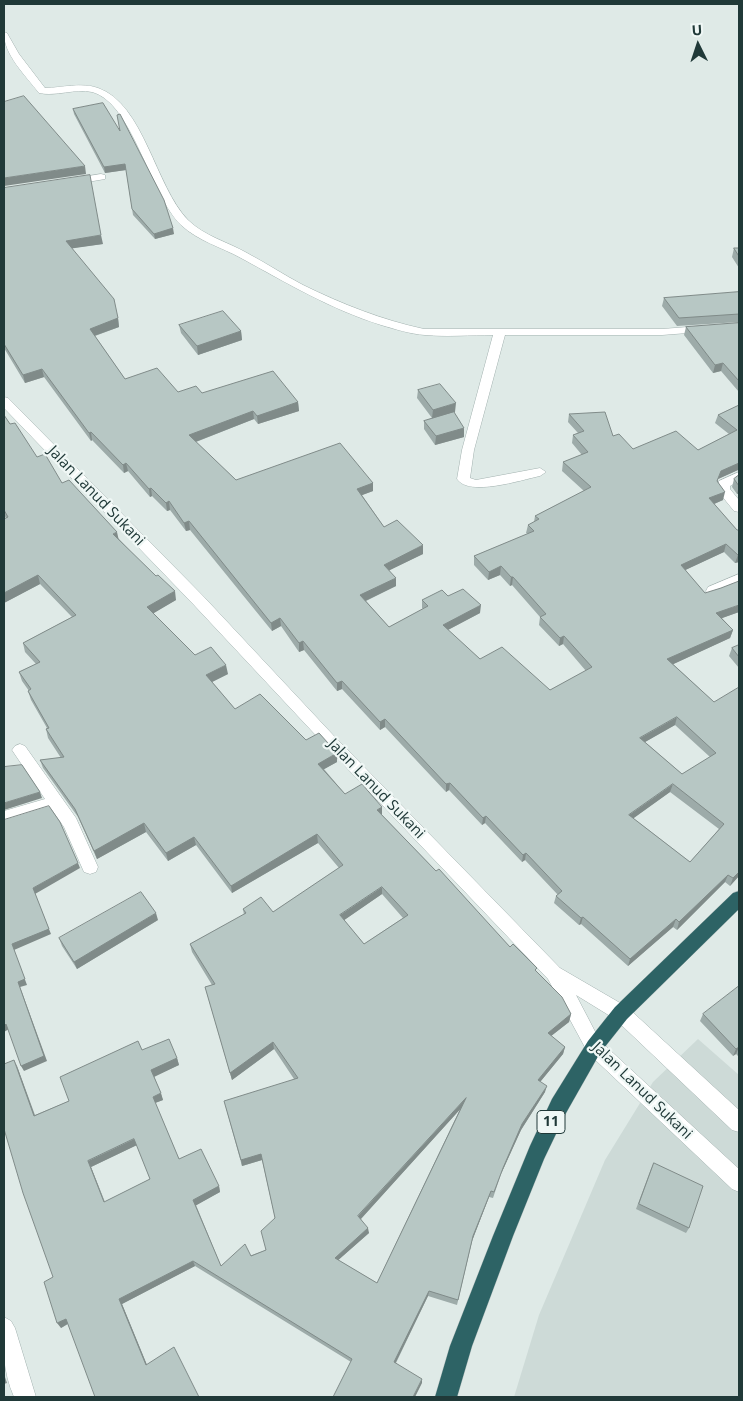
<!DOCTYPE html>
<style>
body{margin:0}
#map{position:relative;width:743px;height:1401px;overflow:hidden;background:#dfeae7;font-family:"Open Sans",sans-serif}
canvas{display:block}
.frame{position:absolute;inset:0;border:5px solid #203938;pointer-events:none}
.north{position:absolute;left:673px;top:20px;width:50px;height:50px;-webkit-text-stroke:4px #eff7f5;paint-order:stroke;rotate:356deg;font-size:14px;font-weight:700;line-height:20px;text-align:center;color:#203938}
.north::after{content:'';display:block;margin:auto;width:18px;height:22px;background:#203938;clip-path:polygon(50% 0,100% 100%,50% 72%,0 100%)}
</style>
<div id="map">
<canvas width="743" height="1401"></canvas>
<div class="frame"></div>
<div class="north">U</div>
</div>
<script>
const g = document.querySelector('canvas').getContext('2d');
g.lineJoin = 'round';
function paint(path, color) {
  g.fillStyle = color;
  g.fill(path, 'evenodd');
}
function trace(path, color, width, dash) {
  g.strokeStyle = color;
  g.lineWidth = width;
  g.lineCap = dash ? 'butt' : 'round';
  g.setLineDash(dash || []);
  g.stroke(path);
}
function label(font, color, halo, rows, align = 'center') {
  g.font = font + ' "Open Sans",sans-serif';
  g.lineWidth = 4.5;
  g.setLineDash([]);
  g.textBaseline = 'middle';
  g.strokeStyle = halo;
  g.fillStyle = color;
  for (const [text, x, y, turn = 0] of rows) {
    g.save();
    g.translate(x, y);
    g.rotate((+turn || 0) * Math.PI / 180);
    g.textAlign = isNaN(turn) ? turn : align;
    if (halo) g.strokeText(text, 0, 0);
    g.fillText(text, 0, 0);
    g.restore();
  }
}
paint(new Path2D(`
 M698,1039L739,1075V1397H514L539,1315L605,1160L653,1082Z`), '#cddad7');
const minor = new Path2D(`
 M4,32L7,33L19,54L45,88C61,88 82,82 98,88C144,104 155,186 188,220C204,236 228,242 247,253C266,263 284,275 303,285C342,304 382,320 424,329H662L739,323V329L662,335H505L474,450L470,478L476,480L540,468L546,472L540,476C521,480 469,497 457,479L462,450L493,335C471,335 447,337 425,335C410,334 395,329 381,325C330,309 287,283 241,258C221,247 198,241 181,225C150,195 133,103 92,92C75,88 56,97 39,93C26,76 3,54 4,32Z
 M101,174L105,175V179L70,185L65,182L70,179Z
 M4,397L8,398L204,597L334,736L560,968L627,1007L739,1110V1132L732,1130L615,1019L576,995L600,1041L739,1169V1192L732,1189L588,1053L548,979L324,744L194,605L4,408Z
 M739,472V481L730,486V489L739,500V512L734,511L717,490L719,481Z
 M739,574V585L718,595H708L706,591L708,587Z
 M20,744L25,746L76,818L98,867L96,872L90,874L84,872L64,827L52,810L4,825V811L45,799L12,750L15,746Z
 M4,1317L11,1321L15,1328L36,1397H14C3,1372 2,1345 4,1317Z`);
const highway = new Path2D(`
 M739,891V909L627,1019L600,1053L566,1113L544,1159L513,1236L472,1346L457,1397H435L450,1346L493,1236L530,1146L552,1099L588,1041L615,1007L733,893Z`);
trace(minor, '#a2b1af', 1);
trace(highway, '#bcc4c3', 1);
paint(minor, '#fff');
paint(highway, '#2d6365');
paint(new Path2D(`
 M103,103L174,234L155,239L133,215L126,170L105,173L74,114L73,109Z
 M4,188L103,244L72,248L118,318L119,327L95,336L125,379L178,392L202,393L298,402L299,411L258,424L254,419L196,442L236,480L373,483V491L362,495L384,527L423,554L389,570L396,586L366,601L389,627L423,609L422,608V600L448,596L480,613L448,630L480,659L550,690L586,671L563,644L559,646L539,625L540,617L512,585L510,586L500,575L488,580L474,565V556L528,534L526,533L528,525L534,522L535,516L584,491L562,471L563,462L582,455L572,443L573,435L578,433L568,422L569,414L613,436L633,449L698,450L729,434L715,423L718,415L739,405V471L738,470L718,479V481L723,500L714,504L737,530H739V562L735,563L724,552L685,570L705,593L739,612L722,618L733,630L730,638L673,664L714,702L739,876L730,886L725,882L677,930L673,927L628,966L581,924L579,925L554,903L556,896L558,895L525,860L522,862L485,823L482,825L449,790L446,792L385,727L380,730L342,689L337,691L304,650L299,652L281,626L272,631L190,530L186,531L170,510L167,511L152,496L150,497L128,471L124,473L92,440L91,441L44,377L25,383L4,348ZM675,725L710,757L682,774L645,742ZM670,792L719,829L690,862L633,818Z
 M734,248H739V268L732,257Z
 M739,292V322L677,326L662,306L664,298Z
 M739,323V392L721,371L713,373L684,335L686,327Z
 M179,325L241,331L242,340L198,355L181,333Z
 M418,390L455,412H454L464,437L435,445L424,429V421L432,418L417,398Z
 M4,415L10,424L37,457L62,483L119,539L176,600L153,613L195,655L228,674L212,682L235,709L306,740L337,762L324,769L345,794L382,815L436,871L510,947L536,972L571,1014L569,1022L551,1036L565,1047L563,1054L540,1082L545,1092L521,1130L501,1174L493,1198L489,1197L472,1241L457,1305L428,1296L396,1363L422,1383L351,1362L195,1266L122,1304L147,1365L199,1397L68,1324L61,1328L53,1277L17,1066L35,1115L69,1101L142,1050L177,1058L179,1065L154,1076L163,1100L155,1103L179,1159L219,1186L220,1192L196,1205L221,1266L266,1250L275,1218L262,1160L242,1166L226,1108L294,1079L274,1049L232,1080L205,987L212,985L192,952L190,944L244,915L243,909L273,912L339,868L318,843L232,893L196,845L168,861L146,832L97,859L78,817L43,768L40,760L61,758L48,738L46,729L47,728L31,700L28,691H29L22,681L19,672L36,664L25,652L23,643L72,617L40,584L4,603V519L6,518L4,515ZM382,894L403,918L364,944L344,920ZM460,1109L377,1283L338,1260L369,1233L361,1219ZM137,1145L150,1179L105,1202L91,1167Z
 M739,475V493L737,494L732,487L734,479Z
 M739,645V668L729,656L732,648Z
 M158,920L77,969L62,946L59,938Z
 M739,986V1057L736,1054L733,1056L700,1021L703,1014Z
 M654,1163L689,1228L686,1233L636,1209L651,1169Z`), '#9daba9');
paint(new Path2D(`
 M125,164L126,170L105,173L104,167Z
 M85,166L86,174L4,186V178Z
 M173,228L174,234L155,239L154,234Z
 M101,235L103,244L68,249L66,241Z
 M118,318L119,327L91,337L90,329Z
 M241,331L242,340L198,355L197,346Z
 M723,363L721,371L713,373L715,365Z
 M42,369L44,377L25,383L23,375Z
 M298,402L299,411L258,424L257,416Z
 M456,403L455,412L432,418L433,410Z
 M253,411L254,419L190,444L189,435Z
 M464,428V437L435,445L436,436Z
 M91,432L92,440L91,441L89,433Z
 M126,463L128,471L124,473L123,465Z
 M739,463L738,470L718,479L721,471Z
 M373,483V491L357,497V489Z
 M739,486V493L737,494Z
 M151,488L152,496L150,497L149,489Z
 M725,492L723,500L707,507L709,498Z
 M169,501L170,510L167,511L166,503Z
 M189,521L190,530L186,531L184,523Z
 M117,532L119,541L113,534Z
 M726,544L724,552L679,573L681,565Z
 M423,545V554L384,573V565Z
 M739,554V562L735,563L738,555Z
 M501,566L500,575L488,580L489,572Z
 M38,575L40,584L4,603V593Z
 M511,577H513L512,585L510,586Z
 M396,578V586L361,603L360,595Z
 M175,591L176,600L149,616L147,607Z
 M481,605L480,613L442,633L443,625Z
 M739,605V612L714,621L716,613Z
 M280,618L281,626L272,631L271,623Z
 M733,630L730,638L665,668L667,659Z
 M564,636L563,644L559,646L560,638Z
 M303,641L304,650L299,652V643Z
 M226,665L228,674L208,684L206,675Z
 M342,681V689L337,691V683Z
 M677,717L675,725L638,746L640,738Z
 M385,719V727L380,730V722Z
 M337,753V762L319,772L318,764Z
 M450,783L449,790L446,792V784Z
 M673,784L670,792L627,823L629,815Z
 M40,792L42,798L4,810V803Z
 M382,807V815L377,810Z
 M486,816L485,823L482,825L483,818Z
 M144,823L146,832L97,859L94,851Z
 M317,834L318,843L232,893L231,886Z
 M194,837L196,845L168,861L166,853Z
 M526,853L525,860L522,862L523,855Z
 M78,863L80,868L35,894L51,934L14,950L27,985L20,987L47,1061L24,1071L21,1066L18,982L12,944L33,888Z
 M739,872V876L730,886L733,878Z
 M728,875L725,882L677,930L679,922Z
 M382,887V894L340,923V915Z
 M156,913L158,920L77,969L74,962Z
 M583,917L581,924L579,925L581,918Z
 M676,919L673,927L628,966L630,959Z
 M571,1014L569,1022L546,1040L548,1033Z
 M6,1024L9,1029L4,1032V1026Z
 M273,1042L274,1049L232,1080L230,1073Z
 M565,1047L563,1054L536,1087L538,1080Z
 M739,1047L736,1054L733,1056L736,1049Z
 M177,1058L179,1065L154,1077L151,1070Z
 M14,1060L17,1066L37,1122L34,1116Z
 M547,1086L545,1092L521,1130L501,1174L493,1198L503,1168L522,1124Z
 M161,1093L163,1100L155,1103L153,1097Z
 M466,1098L465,1104L358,1222V1216Z
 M134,1139L137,1145L91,1167L107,1208L88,1161Z
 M261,1154L262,1160L242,1166L241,1160Z
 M219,1186L220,1192L195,1206L193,1200Z
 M491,1191L489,1197L472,1241L457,1305L473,1236Z
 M368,1228L369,1233L335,1263V1258Z
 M193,1261L195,1266L122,1304L149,1370L146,1365L119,1299Z
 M429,1291L428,1296L394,1366V1362Z
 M66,1319L69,1323L61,1328L57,1323Z
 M4,1374L7,1383L4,1384Z
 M422,1379V1383L415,1397H413Z`), '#808b89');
const building = new Path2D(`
 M24,96L85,166L4,178V102Z
 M103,103L120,131L117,115L120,114L164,200L173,228L154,234L132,209L125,164L104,167L73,109Z
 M90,175L101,235L66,241L114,299L118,318L90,329L125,379L157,368L178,392L196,386L202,393L273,371L298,402L257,416L253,411L189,435L236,480L340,443L373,483L357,489L384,527L397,520L423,545L384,565L396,578L360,595L389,627L428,606L422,600L442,590L448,596L463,589L481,605L443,625L480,659L502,647L550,690L592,667L564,636L560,638L540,617L546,614L513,577H511L501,566L489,572L474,556L534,531L528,525L539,519L535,516L591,487L563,462L588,452L573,435L584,431L569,414L605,412L613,436L619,434L633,449L676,431L698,450L737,430L718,415L739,405V463L721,471L717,481L725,492L709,498L737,530H739V554L738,555L726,544L681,565L705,593L721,588L739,581V605L716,613L733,630L667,659L714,702L739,687V872L733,878L728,875L679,922L676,919L630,959L583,917L581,918L556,896L562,891L526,853L523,855L486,816L483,818L450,783L446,784L385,719L380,722L342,681L337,683L303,641L299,643L280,618L271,623L189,521L184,523L169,501L166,503L151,488L149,489L126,463L123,465L91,432L89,433L42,369L23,375L4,344V188ZM677,717L716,753L682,774L640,738ZM673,784L724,824L690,862L629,815Z
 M734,248H739V256Z
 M739,292V314L679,318L664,298Z
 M223,311L241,331L197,346L179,325Z
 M739,323V381L723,363L715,365L686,327Z
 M440,384L456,403L433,410L418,390Z
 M454,412L464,428L436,436L424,421Z
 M4,415L10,424L15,423L37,457L45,454L62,483L69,480L117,532L113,534L156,576L158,575L175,591L147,607L195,655L211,647L226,665L206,675L235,709L260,694L306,740L319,733L337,753L318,764L345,794L362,784L382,807L377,810L436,871L439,869L510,947L513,944L537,968L535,970L562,997L571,1014L548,1033L565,1047L538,1080L547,1086L522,1124L503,1168L494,1192L491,1191L473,1236L458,1300L429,1291L394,1362L422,1379L413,1397H333L352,1359L193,1261L119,1299L146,1365L174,1347L199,1397H95L66,1319L57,1323L44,1282L53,1277L23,1193L4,1129V1064L14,1060L34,1116L69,1101L60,1077L138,1041L142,1050L169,1039L177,1058L151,1070L161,1093L153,1097L179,1159L201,1149L219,1186L193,1200L221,1266L245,1244L251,1256L266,1250L261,1231L275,1218L261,1154L241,1160L224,1101L298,1078L273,1042L230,1073L205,987L215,984L190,944L246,913L243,909L261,897L273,912L343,865L317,834L231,886L194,837L166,853L144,823L94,851L75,809L40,760L64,757L46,729L49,728L28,691L31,689L19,672L40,662L23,643L76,615L38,575L4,593V519L8,517L4,510ZM382,887L408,915L364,944L340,915ZM466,1098L377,1283L335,1258L368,1228L358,1216ZM134,1139L150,1179L104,1202L88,1161Z
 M739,475V486L734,479Z
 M739,645V657L732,648Z
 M22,765L40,792L4,803V767Z
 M49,806L60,822L78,863L33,888L49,929L12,944L25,979L18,982L44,1056L21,1066L6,1024L4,1026V820Z
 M141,892L156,913L74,962L59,938Z
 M739,986V1047L736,1049L703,1014Z
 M654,1163L703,1186L689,1228L639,1204Z`);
paint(building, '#b7c7c4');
trace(building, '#808b89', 1);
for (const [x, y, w] of [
 [551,1122,28]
]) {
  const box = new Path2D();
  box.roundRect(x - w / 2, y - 11.5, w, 23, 4);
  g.fillStyle = '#eff7f5';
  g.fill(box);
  trace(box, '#203938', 1);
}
label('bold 14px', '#203938', null, [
 ["11",551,1122]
]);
label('15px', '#203938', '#eff7f5', [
 ["Jalan Lanud Sukani",96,496,46],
 ["Jalan Lanud Sukani",376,789,46],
 ["Jalan Lanud Sukani",642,1091,44]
]);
</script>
